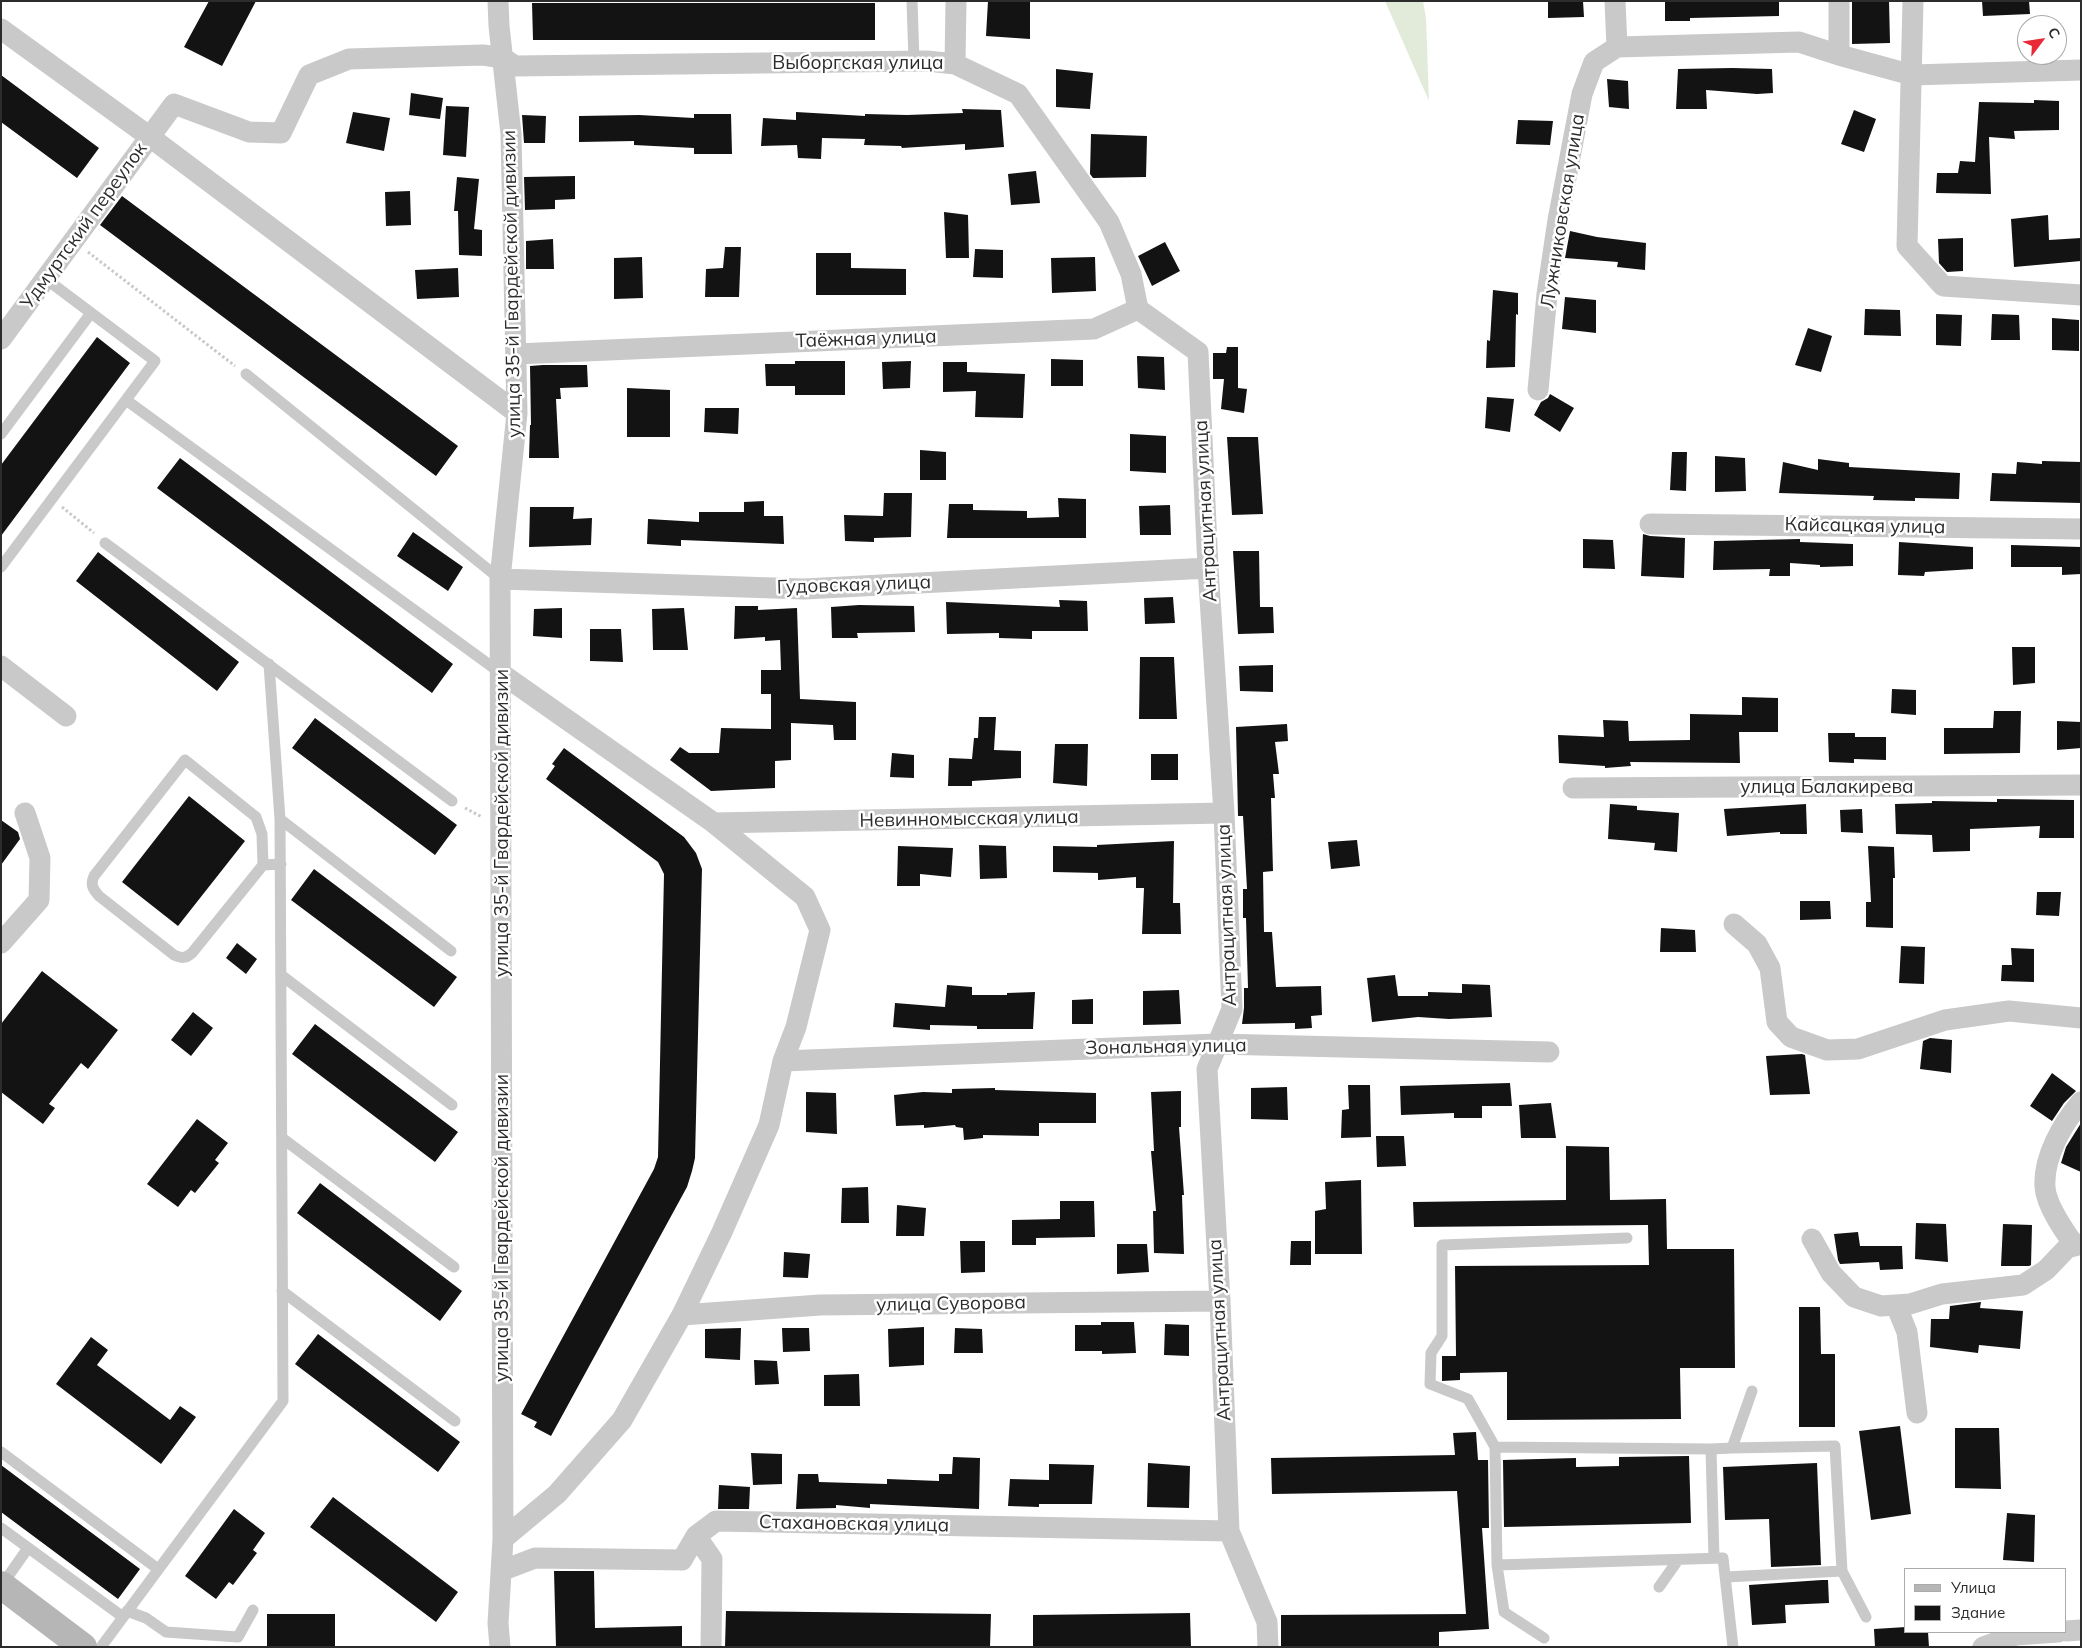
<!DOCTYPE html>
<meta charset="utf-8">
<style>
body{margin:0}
#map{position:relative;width:2082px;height:1648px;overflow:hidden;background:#fff;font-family:Mulish,sans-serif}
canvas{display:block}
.frame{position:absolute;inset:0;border:2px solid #2c2c2c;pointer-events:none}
.legend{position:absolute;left:1904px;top:1568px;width:162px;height:65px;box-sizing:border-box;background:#fff;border:1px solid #ababab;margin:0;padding:6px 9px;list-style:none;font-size:15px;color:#2c2c2c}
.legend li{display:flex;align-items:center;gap:10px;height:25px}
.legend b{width:25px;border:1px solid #ababab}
.north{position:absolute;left:2017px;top:15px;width:50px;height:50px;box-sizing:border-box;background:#fff;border:1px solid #ababab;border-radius:50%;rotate:59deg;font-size:14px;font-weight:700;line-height:20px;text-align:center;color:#2c2c2c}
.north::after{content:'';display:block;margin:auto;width:18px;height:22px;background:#e82a38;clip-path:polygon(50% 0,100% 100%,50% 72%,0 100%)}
</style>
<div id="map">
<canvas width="2082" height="1648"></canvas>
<div class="frame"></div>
<ul class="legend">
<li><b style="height:6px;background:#b6b6b6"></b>Улица</li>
<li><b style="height:14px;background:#131313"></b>Здание</li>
</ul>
<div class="north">С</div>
</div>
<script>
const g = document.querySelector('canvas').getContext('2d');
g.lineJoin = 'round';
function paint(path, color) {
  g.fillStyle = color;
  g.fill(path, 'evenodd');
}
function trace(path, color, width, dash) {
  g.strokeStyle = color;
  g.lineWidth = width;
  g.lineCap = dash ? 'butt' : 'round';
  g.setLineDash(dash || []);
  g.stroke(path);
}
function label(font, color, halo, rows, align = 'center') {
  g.font = font + ' Mulish,sans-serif';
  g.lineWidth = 5;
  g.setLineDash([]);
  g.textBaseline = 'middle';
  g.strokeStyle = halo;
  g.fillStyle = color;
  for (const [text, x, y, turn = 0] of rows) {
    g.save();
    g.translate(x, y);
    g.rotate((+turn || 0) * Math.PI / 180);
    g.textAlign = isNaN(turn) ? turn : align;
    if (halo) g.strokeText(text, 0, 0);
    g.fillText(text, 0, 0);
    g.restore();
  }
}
paint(new Path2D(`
 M1385,1H1423L1426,18L1429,101Z`), '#e2ebd9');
paint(new Path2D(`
 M209,1H256L222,66L184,47Z
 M988,1H1030V39L986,36Z
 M1548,1H1583L1584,17L1548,18Z
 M1665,1H1779V16L1690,18V21H1665Z
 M1852,1H1889L1890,43L1852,44Z
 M1982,1H2029L2030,14L1983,16Z
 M532,3H875V40H533Z
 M1732,68L1772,69L1773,93L1757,94L1706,90L1707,109H1676L1678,69Z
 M1056,69L1093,73L1090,109L1056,107Z
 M1,75L99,148L77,178L1,122Z
 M1607,79L1628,81L1629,109L1609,107Z
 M411,93L443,98L440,119L409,115Z
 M2034,100L2059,101V130L2014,131L2015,139L1989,137L1991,194L1936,193L1937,173H1958L1960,161L1975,162L1979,102L2034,103Z
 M446,106L469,107L466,157L443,155Z
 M962,109L1001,110L1004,147L965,150V144L902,148L901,146L864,145L865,139L822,138L821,159L798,158L797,145L761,146L763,118L796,120V112L865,116V114L907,115L963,113Z
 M1854,110L1876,119L1864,152L1841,144Z
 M353,112L390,118L384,151L346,143Z
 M694,114H731L732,154H694V148L634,145V141L579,142V116L639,115L694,118Z
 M522,115L546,116L545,143H524Z
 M1518,120L1553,121L1550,145L1516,144Z
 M1091,134L1147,136L1146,177L1093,178L1090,174Z
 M1036,171L1040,203L1011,205L1008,174Z
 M575,176V199L555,200V209L525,210L524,177Z
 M457,177L479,179L474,229L482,230V256L459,255L458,211H454Z
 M410,191L411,225L386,226L385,192Z
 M122,196L458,446L436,476L100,225Z
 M944,212L968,215L969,258H946Z
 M2048,215L2049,240L2081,238V261L2014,267L2011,219Z
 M1570,231L1597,237L1646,243L1645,270L1617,267L1618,262L1565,258Z
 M1963,238V271L1947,272L1939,263L1938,239Z
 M553,239L554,269H526V241Z
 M1165,242L1180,271L1152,286L1138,256Z
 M725,247H741L739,297H705L706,269L723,268Z
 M975,249L1003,250V278L973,277Z
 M816,253H851V268L906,269V295H816Z
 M642,257L643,298L614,299V258Z
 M1095,257L1096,291L1052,293L1051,258Z
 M458,268L459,297L417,299L415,270Z
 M1493,290L1518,293V315L1516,314L1515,367L1486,368L1487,340L1490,341Z
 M1565,297L1596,300V333L1562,329Z
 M1865,309L1900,310L1901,336L1864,335Z
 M1936,314L1962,315L1961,346L1936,345Z
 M1992,314L2019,315L2020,340H1991Z
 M2052,318L2079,320V351L2052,350Z
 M1808,328L1832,336L1821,372L1795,365Z
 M97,337L130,363L1,536V465Z
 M1227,347H1238V388L1247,389L1244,413L1221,409L1224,379H1213V353H1226Z
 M1137,356L1164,357L1165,390L1138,388Z
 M1051,359L1083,360V386H1051Z
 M795,361H845V395H795V386H766L765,364H795Z
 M911,361L910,388L883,389L882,362Z
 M943,362H967V372L1025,374L1023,418L975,417L976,391L943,392Z
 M543,365H587L588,387L560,388L561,399H556L559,458H529L530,425H531L530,366Z
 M627,388L670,390V437H627Z
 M1550,394L1574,408L1560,432L1534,415L1541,402L1548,398Z
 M1487,397L1514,399L1510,432L1485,428Z
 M705,408H739L738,434L704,432Z
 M1130,434L1166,436V473L1130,471Z
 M1227,437H1258L1263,514L1232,515Z
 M920,450L946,452V480H920Z
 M1672,452H1687L1686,491L1670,490Z
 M1715,456L1745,458L1746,491L1715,492Z
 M180,458L453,664L432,693L157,488Z
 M1818,459L1849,463V467L1960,473L1959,499L1915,498V501L1873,500L1874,496L1779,493L1783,462L1818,470Z
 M2042,461L2081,462V503L1990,501L1992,473L2016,474L2017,462L2042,464Z
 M884,493H912L911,537L874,538V542L845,541L844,515L883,516Z
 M1058,498L1086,499V538H947L949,504H973V510L1027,511V518L1059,517Z
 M764,501V516H783L784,544L681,540V546L647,544L648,519L699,522V512H744V502Z
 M1170,505L1171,535H1140L1139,506Z
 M530,507H574L573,519L592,518L591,545L529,547Z
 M413,532L463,567L448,591L397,556Z
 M1643,534L1650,536L1685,538L1684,578L1641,576Z
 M1583,539L1613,540L1615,569L1583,568Z
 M1800,539V542L1853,544V566L1820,567V565L1790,563V576H1769L1770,569L1713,570L1714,541Z
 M1899,542L1973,547V569L1925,572L1924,576L1898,575Z
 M2011,545L2081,547V574L2062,575V567H2011Z
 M1233,551H1259L1260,607H1273L1274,633L1238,634Z
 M98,552L239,662L217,691L76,581Z
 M1173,597L1175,623L1145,624L1144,598Z
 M1059,600L1087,601L1088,631H1032V639L999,638V633L947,634L946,602L1060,607Z
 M859,605L914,606L915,632L857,633L858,638H832L831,607Z
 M735,606H758V610L797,608L800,699L856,702V740H834L833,725L791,723V760L775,761V788L711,791L670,760L680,747L689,753H719L721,728L771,729V694H761V670H781L780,640L765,641V637L734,639Z
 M562,608V638L533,636L534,609Z
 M684,608L688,650H653L652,609Z
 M590,629H621L623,662L590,661Z
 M2012,647H2035V683L2013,685Z
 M1140,657H1174L1177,719H1139Z
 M1273,665V692L1240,691L1239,666Z
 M1892,689L1916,690V715L1891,713Z
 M1742,697L1778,698V732H1739L1740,763L1630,762L1631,766L1605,768V766L1559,763L1558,735L1604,737L1603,720L1628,721L1629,741L1690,740V714L1742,715Z
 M1994,711H2021L2020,753L1944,754V728H1993Z
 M979,717H996L994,750L1021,751V778L972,781V786H948L949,758L972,759L974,738H978Z
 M315,718L457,825L435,855L292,748Z
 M2057,721L2081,722V748L2057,750Z
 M1287,724L1288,741L1275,742L1279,774H1273L1275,798H1271L1273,871L1263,872L1264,932H1272L1276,987L1321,986L1322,1015L1311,1016L1312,1028L1295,1029V1023L1242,1024L1244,1008V988H1248L1246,918H1243V889H1247L1243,816H1238L1236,727Z
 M1828,733H1855V737H1886V760L1854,759V763L1829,762Z
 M1055,744H1088L1087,786L1053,783Z
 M564,748L684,837L696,853L702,869L695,1158L692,1171L687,1187L551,1436L534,1427L537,1422L521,1414L654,1169L658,1157L664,874L658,862L546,779L555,766L552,764Z
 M892,753L914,755V778L890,777Z
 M1151,754H1178V780H1151Z
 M189,796L245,841L178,926L122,882Z
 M1997,799L2074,800V838H2039L2040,826L1970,829V851L1933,852L1932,835L1896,834L1895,804L1932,803V801L1997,802Z
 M1610,804L1637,806V810L1679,813L1677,852L1654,850L1655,843L1608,839Z
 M1806,804L1807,834H1780V832L1727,836L1724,809Z
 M1862,809L1863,833L1841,832L1840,810Z
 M1,820L18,832L20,839L1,865Z
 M1357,840L1360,866L1331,869L1328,842Z
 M1174,841L1173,903H1180L1181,934H1142L1144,888H1136V877L1098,880V873L1053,872V846L1097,847V845Z
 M979,845L1006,846L1007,878L980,879Z
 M898,846L953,848L951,877L920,874V886H897Z
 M1868,846L1894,847L1895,878H1893V928L1866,927V902H1871Z
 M314,869L457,977L434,1007L291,900Z
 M2037,892H2061L2059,916L2036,915Z
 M1800,901H1830L1831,919L1800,920Z
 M1661,928L1695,930L1696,952H1660Z
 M237,943L257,959L246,974L226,958Z
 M1901,946L1925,947L1924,984L1899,983Z
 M2011,948L2034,949V982L2001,981L2002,965H2012Z
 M42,971L118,1030L88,1069L81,1063L49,1104L55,1108L43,1124L1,1092V1024Z
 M1395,975L1398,996H1428V992L1462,993V984L1490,985L1492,1017L1449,1019L1418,1017L1372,1022L1367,978Z
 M947,985L972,987V995H1007V993L1035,992L1033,1029H977V1026L930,1025V1030L893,1027L895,1003L945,1007Z
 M1179,990L1181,1024L1143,1025V991Z
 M1093,999V1024H1072V1000Z
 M193,1012L213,1028L191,1056L171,1040Z
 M315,1024L458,1132L435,1162L292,1054Z
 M1930,1038L1952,1040L1951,1073L1920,1069L1923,1041Z
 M1802,1054L1805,1055L1810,1094L1770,1095L1766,1056Z
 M2052,1073L2076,1091L2064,1103L2052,1121L2030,1106Z
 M1510,1083L1512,1106H1482V1118H1454V1113L1401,1115L1400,1086Z
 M1348,1085H1370L1371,1137L1341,1138L1342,1110L1349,1109Z
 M1287,1087L1288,1120L1251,1119V1088Z
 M995,1088V1090L1096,1093V1123H1039V1136L983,1135V1138L964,1140L963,1128L956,1127L955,1125L924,1128V1125L896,1126L894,1095L923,1092L952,1093V1089Z
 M1181,1091V1127H1179L1184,1195H1182L1184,1254L1154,1253L1153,1211H1156L1151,1151H1154L1151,1092Z
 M806,1092L836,1093L837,1134L806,1132Z
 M1551,1103L1556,1138H1521L1519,1105Z
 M197,1119L228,1143L215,1160L219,1163L195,1193L191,1190L178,1207L147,1184Z
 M2081,1123V1172L2061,1163L2066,1147Z
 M1376,1136H1404L1406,1166L1377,1167Z
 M1566,1146L1609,1147L1610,1200L1666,1199L1667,1249H1734L1735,1368H1680L1681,1419L1507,1420V1372L1460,1373V1380L1442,1381V1356H1456L1455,1266L1649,1265L1648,1225L1414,1227L1413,1202L1566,1200Z
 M1361,1180L1362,1254H1315V1211L1326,1209L1325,1182Z
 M320,1183L462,1291L440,1321L297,1213Z
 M868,1187L869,1223H841L842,1188Z
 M1060,1201H1094L1095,1237L1036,1238V1245H1012V1220L1060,1219Z
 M897,1205L926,1208L924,1236H896Z
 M1916,1223L1946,1224L1948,1262L1915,1259Z
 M2003,1224L2032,1225L2031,1265L2029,1266H2001Z
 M1858,1232L1860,1246H1902L1903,1269L1880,1270L1879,1262L1840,1264L1838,1260L1834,1234Z
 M960,1241H985V1272L961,1273Z
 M1291,1241H1311V1265H1290Z
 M1117,1244H1147L1149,1272L1117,1274Z
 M784,1252L810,1254L808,1278L783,1277Z
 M1981,1302L1980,1308L2023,1311L2020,1349L1979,1345L1978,1353L1930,1347L1931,1319H1949L1950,1306Z
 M1799,1307H1820L1821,1354H1835V1427H1799Z
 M1101,1322H1134L1136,1353L1102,1354V1351H1075V1325H1101Z
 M1165,1324L1189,1325V1356L1164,1355Z
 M924,1327V1365L889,1367L888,1329Z
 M741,1328L740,1360L705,1358V1329Z
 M782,1328H809L810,1351L783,1352Z
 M955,1328L982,1329L983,1353H954Z
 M318,1334L460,1442L438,1472L295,1364Z
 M91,1337L108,1350L97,1365L170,1420L180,1406L196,1417L161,1464L56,1384Z
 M754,1360L777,1361L779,1384L755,1385Z
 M859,1374L860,1406H824V1375Z
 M1900,1426L1911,1514L1871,1520L1859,1431Z
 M1955,1428H1999L2001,1489L1955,1488Z
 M1476,1432L1478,1460H1488L1489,1528H1482L1489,1629L1439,1632V1647H1281V1615L1466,1614L1457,1491L1272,1494L1271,1458L1455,1455L1453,1433Z
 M751,1453L782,1454V1484L753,1485Z
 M1689,1456L1691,1523L1504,1527L1503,1460L1576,1458V1467L1619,1466V1457Z
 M953,1457L980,1458L979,1509L870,1504V1508L836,1505V1508L796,1509L798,1474H818L819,1482L887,1484V1479L939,1481V1474H952Z
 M1148,1463L1190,1466L1189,1508L1147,1507Z
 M1817,1463L1821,1565L1771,1567L1769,1519L1725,1520L1723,1467Z
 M1049,1464L1094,1465L1092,1504H1039V1507L1008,1506L1010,1479L1049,1480Z
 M1,1465L140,1569L118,1599L1,1512Z
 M719,1485L750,1487L749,1509H718Z
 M333,1497L458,1592L436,1622L310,1527Z
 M234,1509L265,1533L253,1550L257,1553L233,1585L229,1582L216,1599L185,1576Z
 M2007,1513L2035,1515L2034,1562L2003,1560Z
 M554,1571H594L595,1628L682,1626V1647H556Z
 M1822,1580H1828L1829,1603L1785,1605L1786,1623L1752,1625L1749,1585Z
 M726,1611L991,1614L990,1647H725Z
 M1190,1613L1191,1647H1033V1615Z
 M267,1614H335V1647H267Z
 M1906,1627V1632H1928L1929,1647H1875L1874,1629Z`), '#131313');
trace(new Path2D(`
 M88,252L235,366
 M62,507L94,533
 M465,808L482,817`), '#c9c9c9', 3, [2.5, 2.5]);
trace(new Path2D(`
 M912,1L914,61
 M246,374L500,579
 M126,400L502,674
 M1,434L91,313
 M105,543L452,801
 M1,567L155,361L46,279
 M280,819L451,951
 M263,865L262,834L256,817L185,760L94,876C90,885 93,889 99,896L174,955C181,958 185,959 192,953L263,865L281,864
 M281,975L452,1105
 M282,1138L454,1267
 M282,1291L455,1421
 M1495,1447L1468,1399L1430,1384L1431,1353L1442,1336V1245L1627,1238
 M1732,1448L1835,1446L1842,1571L1866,1617
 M1711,1449L1732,1448L1752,1391
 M1,1452L158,1569
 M1,1528L123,1617
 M1714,1558L1711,1449L1495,1447L1497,1565C1573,1563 1648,1561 1723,1558L1733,1647
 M1497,1565L1504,1612L1544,1638
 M1726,1577L1842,1571
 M2,1585L28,1548
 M1659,1587L1678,1560
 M127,1611L146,1618L166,1632L238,1637L253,1610
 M101,1647L283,1401L280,819L269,664`), '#c9c9c9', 11);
trace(new Path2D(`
 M498,1L499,26L511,134L517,413L500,579L503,1539L498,1623L500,1647
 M1615,1L1617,47
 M1839,1V55
 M1913,1L1907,246L1943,286L2081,295
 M1,29L150,137L517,413
 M1617,47L1799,42L1839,55L1912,75L2081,70
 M955,64L956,1
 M1,339L174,104L249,132L281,133L309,75L349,59L483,55L503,58L515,66L927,61L955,64L1018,94L1109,222L1131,274L1138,309
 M516,354L1094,329L1138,309L1198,352L1208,568L1224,813L1232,1009L1207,1069L1220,1301L1229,1531L1267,1622L1268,1647
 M1538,390L1547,294L1558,220L1582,94L1594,62L1617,47
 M1650,524L2081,529
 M500,579L804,589L1208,568
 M1,666L66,716
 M502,674L714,823L805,897L820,930L796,1027L783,1061L769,1125L722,1232L682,1315L622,1420L557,1494L503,1539
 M1573,788L2081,785
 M714,823L1224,813
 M1734,924L1757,944L1770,968L1777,1022L1791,1037L1827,1050L1858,1049L1945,1020L2009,1011L2081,1018
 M1,943L39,900L40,858L25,813
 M783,1061L1217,1044L1549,1052
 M1812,1239L1831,1273L1854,1297L1881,1306L1910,1304L1942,1294L2023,1285L2046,1270L2067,1248L2081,1244
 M2075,1246C2065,1232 2046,1205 2045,1187C2043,1158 2062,1124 2081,1102
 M1896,1305L1907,1332L1917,1413
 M682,1315L820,1305L1220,1301
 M696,1536L712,1559L711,1647
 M501,1571L535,1558L682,1560L696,1536L716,1521L1229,1531
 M2066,1631L2081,1630
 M1983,1647L2016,1635L2058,1632`), '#c9c9c9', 21);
trace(new Path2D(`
 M1,1585L83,1647`), '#b6b6b6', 28);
label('19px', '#2c2c2c', '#fff', [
 ["Выборгская улица",858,63],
 ["Лужниковская улица",1563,211,-81],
 ["Удмуртский переулок",84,226,-54],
 ["улица 35-й Гвардейской дивизии",512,284,-91],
 ["Таёжная улица",866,339,-2],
 ["Антрацитная улица",1206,511,-93],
 ["Кайсацкая улица",1865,526,1],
 ["Гудовская улица",854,585,-2],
 ["улица Балакирева",1827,787],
 ["Невинномысская улица",969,819,-1],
 ["улица 35-й Гвардейской дивизии",502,823,-90],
 ["Антрацитная улица",1227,915,-92],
 ["Зональная улица",1166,1047,-1],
 ["улица 35-й Гвардейской дивизии",502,1228,-90],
 ["улица Суворова",951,1304,-1],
 ["Антрацитная улица",1220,1330,-93],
 ["Стахановская улица",854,1524,1]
]);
</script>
